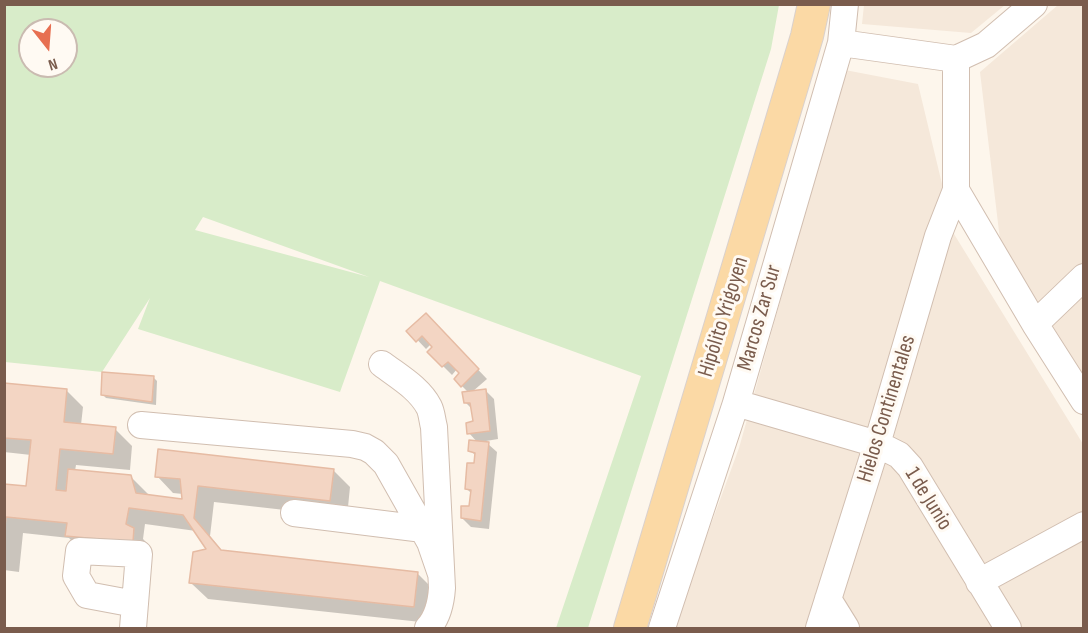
<!DOCTYPE html>
<meta charset="utf-8">
<style>
body{margin:0}
#map{position:relative;width:1088px;height:633px;overflow:hidden;background:#fdf6ec;font-family:"Sofia Sans Condensed",sans-serif}
canvas{display:block}
.frame{position:absolute;inset:0;border:6px solid #7a5c4d;pointer-events:none}
.north{position:absolute;left:18px;top:18px;width:60px;height:60px;box-sizing:border-box;background:#fffaf3;border:2px solid #cabbb1;border-radius:50%;rotate:163deg;font-size:16px;font-weight:700;line-height:24px;text-align:center;color:#7a5c4d}
.north::after{content:'';display:block;margin:auto;width:21px;height:27px;background:#e76f51;clip-path:polygon(50% 0,100% 100%,50% 72%,0 100%)}
</style>
<div id="map">
<canvas width="1088" height="633"></canvas>
<div class="frame"></div>
<div class="north">N</div>
</div>
<script>
const g = document.querySelector('canvas').getContext('2d');
g.lineJoin = 'round';
function paint(path, color) {
  g.fillStyle = color;
  g.fill(path, 'evenodd');
}
function trace(path, color, width, dash) {
  g.strokeStyle = color;
  g.lineWidth = width;
  g.lineCap = dash ? 'butt' : 'round';
  g.setLineDash(dash || []);
  g.stroke(path);
}
function label(font, color, halo, rows, align = 'center') {
  g.font = font + ' "Sofia Sans Condensed",sans-serif';
  g.lineWidth = 6;
  g.setLineDash([]);
  g.textBaseline = 'middle';
  g.strokeStyle = halo;
  g.fillStyle = color;
  for (const [text, x, y, turn = 0] of rows) {
    g.save();
    g.translate(x, y);
    g.rotate((+turn || 0) * Math.PI / 180);
    g.textAlign = isNaN(turn) ? turn : align;
    if (halo) g.strokeText(text, 0, 0);
    g.fillText(text, 0, 0);
    g.restore();
  }
}
paint(new Path2D(`
 M864,5V4L1005,5L971,33L862,24Z
 M1058,5H1083V375L1000,240L980,72Z
 M845,70L918,84L954,234L1083,444V628H673L739,448Z`), '#f5e8da');
paint(new Path2D(`
 M4,5H779L771,49L588,628H556L641,376L380,281L340,392L138,329L150,298L102,372L5,362ZM30,30H66V66H30ZM203,217L369,277L195,230Z`), '#d8ecc9');
paint(new Path2D(`
 M426,315L487,379L472,392L485,390L494,399L498,439L480,442L488,444L497,452L489,529L471,527L462,518L471,508L472,494L466,488L476,465V456L470,450L478,443L469,433L475,422L473,410L465,402L469,393L462,386L461,373L457,369L452,375L429,352L434,347L431,344L426,349L409,331Z
 M153,377L157,381L156,405L106,398L102,394Z
 M4,385L67,391L83,407L81,425L115,429L132,446L130,470L76,465L75,471L131,477L148,494V496L184,501L183,494L173,493L157,476L334,471L350,487L347,517L214,502L210,536L223,552L417,573L434,590L430,623L208,599L191,583L209,550L196,531L145,524L143,539L150,546L149,558L83,552L69,538L23,533L19,572L4,570V486L27,488L31,455L4,452Z`), '#0003');
const building = new Path2D(`
 M426,313L479,369L461,387L454,379L459,373L448,362L442,367L427,352L432,347L422,336L416,342L406,331Z
 M102,372L154,376L152,402L101,395Z
 M4,383L67,389L64,422L116,427L113,454L60,449L56,490L66,491L68,469L131,475L136,493L182,499L180,479L155,477L158,449L334,469L330,501L198,486L194,518L221,550L418,572L414,607L189,583L193,552L206,549L183,515L129,508L126,524L134,528L133,542L65,536L67,523L6,517L4,536V484L26,486L31,440L4,438Z
 M486,389L490,431L467,434L466,423L473,421L470,403H464L462,392Z
 M469,440L489,442L481,521L461,518V506H469L471,490L465,489L467,463H474L475,453L468,451Z`);
paint(building, '#f3d5c3');
trace(building, '#e6bba3', 1.5);
const minor = new Path2D(`
 M841,43L956,59
 M956,59V190L1035,324L1084,401
 M956,59L986,45L1034,4
 M1035,324L1084,277
 M382,364C399,377 419,388 429,407C432,413 432,420 434,427L442,588C441,603 438,617 428,628
 M736,403L877,444L899,455L910,467L1008,628
 M141,425L352,444L365,447L374,452L386,464L430,542L441,574
 M294,513L423,529
 M979,582L1084,525
 M828,599L846,628
 M133,628L139,554L79,551L76,576L87,595L135,604
 M662,628L736,403L841,43L845,4
 M819,628L877,444L938,236L956,190`);
const major = new Path2D(`
 M630,628L807,36L814,4`);
trace(minor, '#d1beb0', 28);
trace(major, '#dad1cd', 34);
trace(minor, '#fff', 26);
trace(major, '#fbd9a5', 32);
label('22px', '#7a5c4d', '#fffaf3', [
 ["Hipólito Yrigoyen",724,317,-73],
 ["Marcos Zar Sur",760,318,-74],
 ["Hielos Continentales",887,409,-73],
 ["1 de Junio",928,499,58]
]);
</script>
